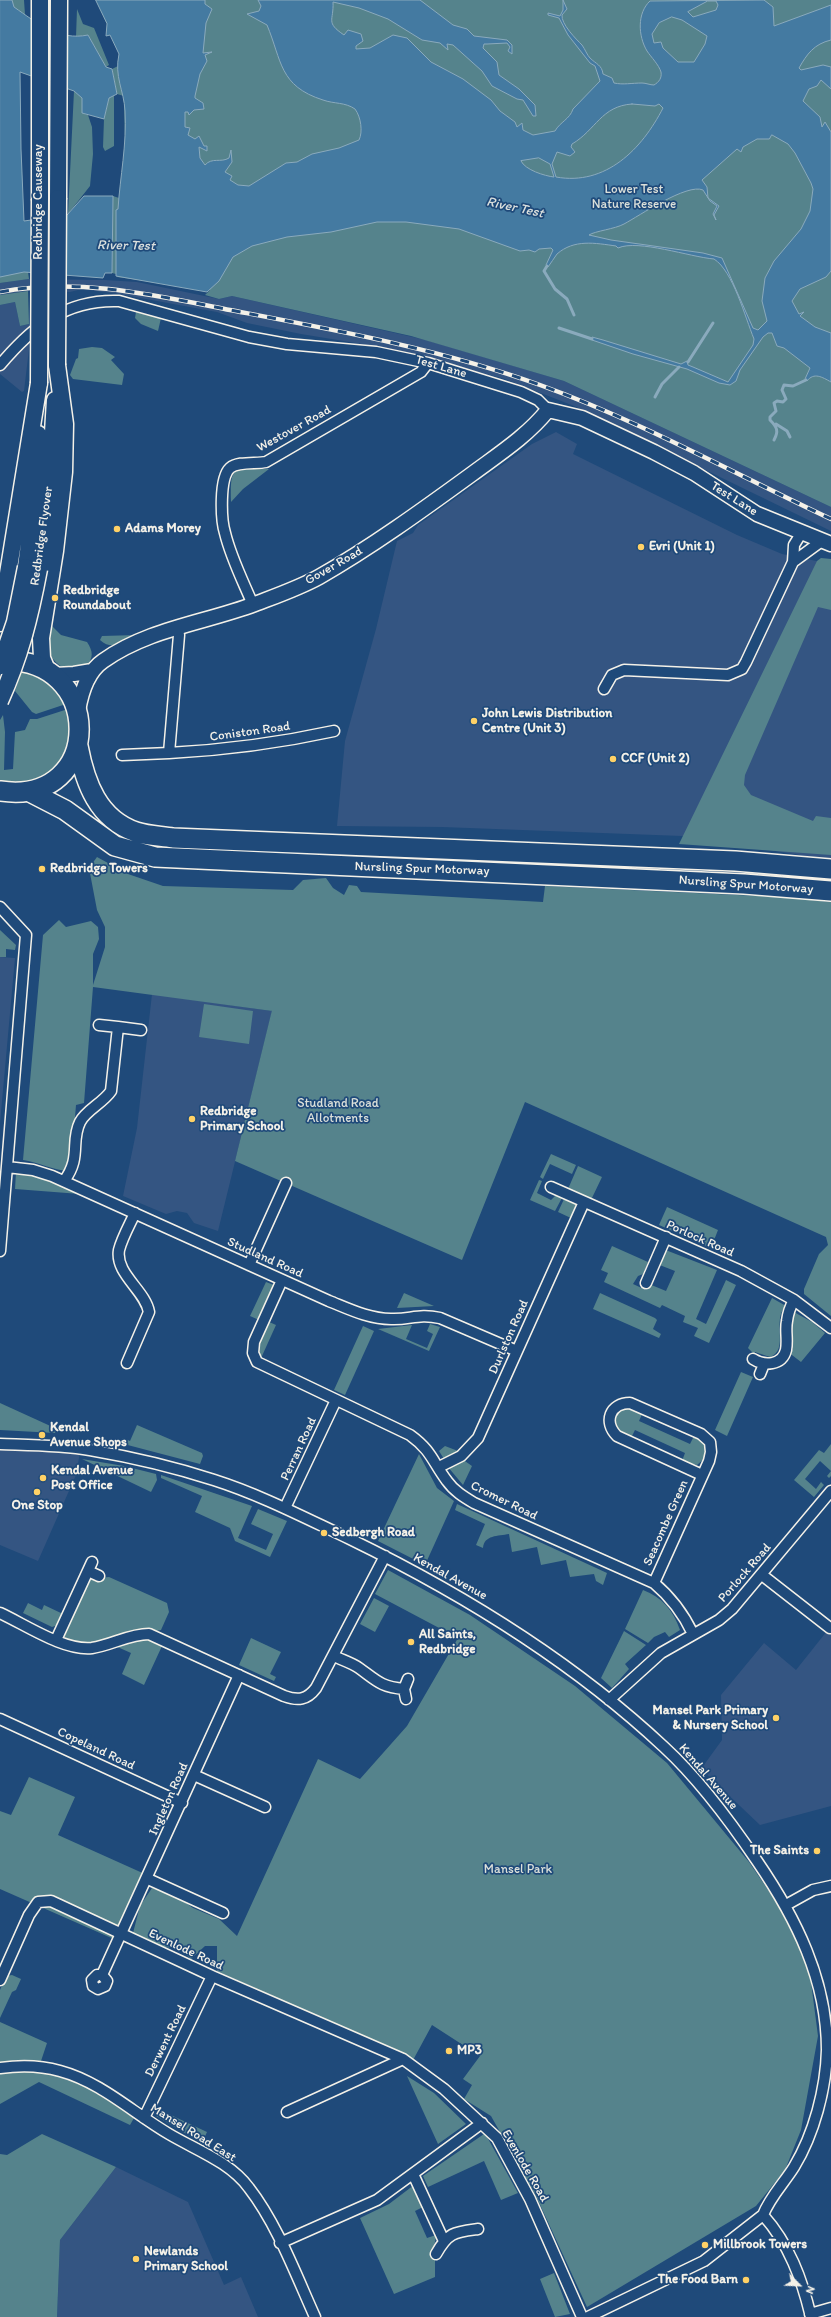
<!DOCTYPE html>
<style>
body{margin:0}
#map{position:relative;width:831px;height:2317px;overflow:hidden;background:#1f4a7a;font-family:Itim,sans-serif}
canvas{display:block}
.north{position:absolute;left:779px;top:2265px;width:40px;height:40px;-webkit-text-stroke:3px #1f4a7a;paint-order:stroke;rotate:114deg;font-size:11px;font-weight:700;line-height:16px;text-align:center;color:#f4f1e8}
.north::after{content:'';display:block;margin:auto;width:14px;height:18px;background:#f4f1e8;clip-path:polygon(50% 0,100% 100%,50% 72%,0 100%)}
</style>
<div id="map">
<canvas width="831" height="2317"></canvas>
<div class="north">N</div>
</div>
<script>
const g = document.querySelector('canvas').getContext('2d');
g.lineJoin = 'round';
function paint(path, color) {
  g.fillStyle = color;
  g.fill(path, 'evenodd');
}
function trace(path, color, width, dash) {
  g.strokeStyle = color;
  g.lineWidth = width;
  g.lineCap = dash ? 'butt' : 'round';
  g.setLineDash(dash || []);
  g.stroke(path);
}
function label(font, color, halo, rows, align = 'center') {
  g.font = font + ' Itim,sans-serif';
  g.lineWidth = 3.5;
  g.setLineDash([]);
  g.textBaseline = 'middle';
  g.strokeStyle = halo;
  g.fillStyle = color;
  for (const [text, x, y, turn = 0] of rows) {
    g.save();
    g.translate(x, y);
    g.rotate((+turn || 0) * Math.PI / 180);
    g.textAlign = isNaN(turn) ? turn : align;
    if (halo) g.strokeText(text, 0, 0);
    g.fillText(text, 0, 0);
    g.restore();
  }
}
paint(new Path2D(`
 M29,279L105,280L137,282L219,299L232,296L426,340L564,381L831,507V531L574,406L505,379L392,349L301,334L247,323L217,312L119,294L82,289L70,292L28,291L0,295V283Z
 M15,302L20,326L29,324L30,341L24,391L22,392L0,374V305Z
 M556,432L577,444L573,454L737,535L782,554L831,564V860L682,836L442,827L337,826L345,741L376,629L397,541L413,533L418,525L532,444Z
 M0,957L15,958L0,1123Z
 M152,994L272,1011L218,1231L194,1223L187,1213L177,1211L166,1214L123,1196L137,1128Z
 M0,1450L80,1452L76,1475L38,1561L0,1545Z
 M831,1626V1806L760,1825L701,1769L722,1740L721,1695L764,1643L796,1670Z
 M116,2167L188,2202L224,2285L241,2277L258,2317H57L60,2240Z`), '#345582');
paint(new Path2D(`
 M0,0H24L25,15Z
 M45,0H54V32L47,30Z
 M96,0H831V507L564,381L411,336L232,296L219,299L205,295L210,290L117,277L116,274L112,273L113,196L119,198L125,148L124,96L117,94L112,69L118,66L120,53Z
 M77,9L83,24L94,28L109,65L106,67L88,35L76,37Z
 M46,81L52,83L53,217L47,218Z
 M74,91L82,98V113L88,115L92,127L93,154L90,186L68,214Z
 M114,95V146L105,151L103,147L104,119L109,98Z
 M0,265L28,272L29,279L0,283Z
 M28,291L29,324L20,326L15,302L0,305V295Z
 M136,312L161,318L158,331L141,324L135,318Z
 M92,347L102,348L115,357L111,360L124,374L122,385L73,379L70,375L76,359L78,358L79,349Z
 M269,469L243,489L231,502C230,463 233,470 269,469Z
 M821,558L831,559V610L818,607L745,775L744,785L751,795L813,821L816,816L831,818V855L679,844L817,561Z
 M50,624L61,635L87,642C93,651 94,658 86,666L66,669C45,659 48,644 50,624Z
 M137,635C125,641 113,652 100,640L102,636Z
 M22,670L51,681L66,704L36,714L32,712L15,691Z
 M68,709C78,736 61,776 30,782C20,784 10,783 0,781V720L3,715L5,732L4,770L13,769L15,732L25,730L30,719H37Z
 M97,857L128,874L163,886L293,890L303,880L326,878L333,888L344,895L349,885L357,886L361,892L543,902L545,886L780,897L831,902V1316L804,1294V1289L819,1254L828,1245L826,1237L525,1102L462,1260L235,1161L272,1010V1011L93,987L84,1103L76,1105L71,1166L68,1171C56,1171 37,1162 23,1160L43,935L59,920L66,927L91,921L98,927L99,939L93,954V985L105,947V927L97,910L89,868Z
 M0,930L16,945L15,950L6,949V957H0Z
 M204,1004L253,1011L249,1044L199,1037Z
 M551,1154L576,1165L572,1174L550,1164L543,1179L540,1177Z
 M578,1166L602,1177L591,1200L568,1189Z
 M16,1172L44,1177L81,1193L80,1194L15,1189Z
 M539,1180L542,1181L537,1193L551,1200L556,1195L563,1196L555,1211L530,1200Z
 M565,1197L575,1201L578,1205L573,1219L558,1212Z
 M667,1207L718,1230L711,1248L659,1225Z
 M612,1246L648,1262L643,1274L638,1276L633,1284L646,1290L649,1284L666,1291L675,1271L657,1264L663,1249L717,1270L696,1319L706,1324L726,1280L736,1285L709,1343L694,1336L698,1328L683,1322L685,1316L662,1305L660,1308L604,1282L608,1273L601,1270Z
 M266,1282L274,1285L259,1320L250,1316Z
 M404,1293L434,1306L397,1308Z
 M600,1293L655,1318L657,1320L653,1329L661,1334L659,1338L593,1309Z
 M772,1298L786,1306C771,1319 790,1350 770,1357L755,1352L754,1354L748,1348Z
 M792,1311L812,1322L825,1333L801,1362L788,1352L793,1349Z
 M267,1321L276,1325L262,1356L256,1354V1345Z
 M430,1324L440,1327L429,1351L378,1329L412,1325L406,1339L427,1348L433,1334L427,1331Z
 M363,1326L374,1331L345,1395L334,1390Z
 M741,1372L753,1377L727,1436L715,1430Z
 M0,1403L57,1429L55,1433L0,1430Z
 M624,1407L634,1408L643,1412L639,1421L690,1444L694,1436C704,1441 708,1446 705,1458L697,1465L682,1461L685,1453L635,1430L631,1438L616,1430C614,1419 614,1413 624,1407Z
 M137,1425L202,1453L203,1456L200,1464L120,1443L123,1438L130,1441Z
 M831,1444V1476L829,1478L827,1476L831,1471L820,1461L805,1479L816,1489L821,1482L824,1485L814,1497L794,1480L819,1450L824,1453Z
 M445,1446L458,1451L459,1453L444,1459L439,1451Z
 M419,1454L437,1488L454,1501L425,1565L378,1541Z
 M82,1459L124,1466L156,1474L157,1480L151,1492Z
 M462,1459L472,1466L463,1485L448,1467Z
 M161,1475L252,1506L238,1538L266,1550L273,1534L251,1524L258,1509L287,1521L270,1557L235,1541L230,1528L195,1512L202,1496L161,1478Z
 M457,1504L607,1573L603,1585L596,1581L594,1574L570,1577L566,1560L541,1565L537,1547L512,1552L509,1534C498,1536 484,1535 483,1548L476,1545L485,1524L455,1510Z
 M388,1570L470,1615L575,1686L667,1763L749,1862L775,1900L808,1959L818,2036L801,2130L785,2170L756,2206L587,2307L536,2196L491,2116L464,2099L472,2085L463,2079L480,2056L432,2025L412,2062L400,2053L217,1971V1946H205L191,1959L180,1949L157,1946L133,1933L140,1906L152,1888L175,1895L193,1908L219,1919L237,1936L318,1759L360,1779L407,1726L458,1638L375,1594Z
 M109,1577L167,1603L169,1612L161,1630L84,1645L70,1641L62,1635L87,1582L91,1579Z
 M643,1590C662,1597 673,1610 680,1630L669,1637L665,1632L654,1637L648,1643L625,1629Z
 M374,1598L389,1606L375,1632L360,1624Z
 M28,1603L42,1610L44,1605L63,1614L58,1625L52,1627L23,1613Z
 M624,1631L646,1645L625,1664L629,1669L612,1688L601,1678Z
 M135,1638L150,1641L162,1646L144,1685L122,1674L131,1653L113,1645Z
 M251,1638L281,1652L270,1674L276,1677L274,1681L239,1665Z
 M29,1777L75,1797L58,1835L147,1875L116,1940L0,1889V1811L11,1815Z
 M12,1975L21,1979L16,1990L12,1992L0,2018V1990L6,1976Z
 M0,2022L47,2043L41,2061L17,2060L0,2063Z
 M14,2070C61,2069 98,2091 134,2118L130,2125L39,2082L0,2104V2073Z
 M407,2076L434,2093L466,2124L438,2144Z
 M158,2109L207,2132L202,2143L156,2116Z
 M42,2134L116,2167L60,2240L57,2317H0V2154L7,2155Z
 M484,2134L486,2135L518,2193L501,2200L484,2161L428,2187L423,2176Z
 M414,2185L423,2207L415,2211L427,2238L436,2235V2237L432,2256L435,2257V2277L394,2294L360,2218L389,2204Z
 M554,2273L570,2314L555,2317L540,2279Z`), '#55838c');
const water = new Path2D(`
 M0,0H12L14,7C37,23 59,41 88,35L106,67L112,69L117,94L109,98L104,119L82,113V98L74,91L20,72L21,149L24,221L67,215L84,196H113L112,273H105L103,278L24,272L0,277Z
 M96,0H205V4L212,9L206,23L203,53L212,52L205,55L207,61L200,74L195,96V98L203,103L204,109L194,110L189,115L188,112H185V127L190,128L188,135L195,139L199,136L204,146H207V151L199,147L200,158L205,165C212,157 221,163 229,158L231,150L232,162L225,172L232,176L230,180L238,185L249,186L286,163L297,162L312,154L339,148L359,140C363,132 361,117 355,109C345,102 334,104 323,100C279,86 282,61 267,25L247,14L259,11L261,6L258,0H420L453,25L467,29L474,36L507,40L512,45V54L508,51L510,47L507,43L487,44H484L483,48L497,62L499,75L519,89L535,105L536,116H533L523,100L517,99L492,86L482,71L453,45L447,44L448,50L440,43L422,40L388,19L359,8L333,2C334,21 325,22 344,35L348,30L361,34L363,41L356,46V49L370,48L393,35L407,38L431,62L463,79L491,100L500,111L515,122L517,127L522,123L523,130L533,135L555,131C560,122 570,119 573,109L600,81L595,66L590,63L568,35L559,18L548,15V13L560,16L563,10V0L567,9L562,15C561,24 576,39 582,45C585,49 587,55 590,58C596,64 602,65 603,74L612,78L614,83C623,85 632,83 642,83C646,83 650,85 654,85C659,82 662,78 661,72C659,65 651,57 647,51C638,36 637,13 650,1L764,0L773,7L774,26L831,5V40C814,44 807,54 799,68L801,70L823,65L831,67V89L821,80L817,86L809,89L803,101L820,117L822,127L825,122L831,132V271L826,277L800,289L792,301L799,314L804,312L800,316L815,327L831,333V382C822,377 814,372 807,381L805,379L810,368L784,348L777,346L772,333H768L763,337L740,370L736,381L730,385L719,383L687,369L633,354L592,340V337L603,340L681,364L687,361L688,365L693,367L728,382L753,345L754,339C745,317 733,271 714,259C690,257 638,239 618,248L616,246C595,243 574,239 557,254C554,258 551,263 548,267L546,265L553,250L551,248L539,249L535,252L529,250L520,251L459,229L406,222H377L331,232L287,237L252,246L233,257L219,281L207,292L116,276V210L118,209C120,177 127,144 125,111C124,90 114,77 119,54L110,35L106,36L107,24ZM708,1H716L718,5L716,10L693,17L688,12ZM672,17L682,20L707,36L705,44L694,62H678L663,48L661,42L654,43L652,34L659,23ZM632,104L655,106L659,104L663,108C642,149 606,186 556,177L552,164L557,152L570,156L575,152L571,147L572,144C596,130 601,106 632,104ZM772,135L788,144L795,153L811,183L813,189L810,211L801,229L774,261L765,278L762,301L767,321L758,330L753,328L722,258L703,253L611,240L589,235C595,231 615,229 624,224C639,216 687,183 703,190L710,201L717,206L713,214L716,220L714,215L719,206L708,198L707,187L702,180L737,149L741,152L743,147L757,139H769ZM539,158L550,164L554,177C545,176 525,170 521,161Z`);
paint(water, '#447aa1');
trace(water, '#8aaabd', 1);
trace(new Path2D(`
 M547,266L544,271L555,289L567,299L574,315
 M559,328L592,339
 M688,362L713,323
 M655,397L662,384L679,367
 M776,424L787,431L790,437
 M774,440C779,431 777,427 770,420V417L776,411L774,403L777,401L783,402L786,399L782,390L784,385L793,386L806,380`), '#8aaabd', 3);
const street = new Path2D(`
 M0,365C33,326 66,299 119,301L249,337L287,344L376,352L428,363L521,392L538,400L548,410
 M793,562L823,540
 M253,605C243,581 231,558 225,533C221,520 219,478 230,468C238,461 256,464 266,462L421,372L428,363
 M177,626L179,635L169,753C225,750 279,743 334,731
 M604,689L612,675L624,670L728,675L742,669L746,662L793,562L794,545L802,532
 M122,755L169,753
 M0,907L26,935L0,1251
 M99,1025L118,1027
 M7,1167L33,1170L52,1176L329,1301C349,1309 369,1319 391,1319C410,1320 418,1313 440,1318L517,1351
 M64,1181C82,1157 70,1142 80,1122C86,1110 103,1103 111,1091L118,1027L141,1030
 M551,1187L741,1271L794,1300L831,1328
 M249,1265L286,1183
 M282,1280L254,1342L253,1353L257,1362L410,1435C432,1451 432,1461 447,1481C454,1491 464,1497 474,1503L654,1583C672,1598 683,1613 693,1634
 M646,1283L666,1237
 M753,1359C764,1366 782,1366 786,1350C788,1340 785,1330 787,1321C788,1313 790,1307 794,1300
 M127,1363L149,1312C145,1290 115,1274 119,1250C122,1238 130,1224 135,1213
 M760,1374L764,1364
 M0,1444C29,1445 61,1445 90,1450C131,1457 174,1467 214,1480C261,1495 305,1518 350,1539C463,1594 571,1660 664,1747C700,1780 730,1821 757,1861C796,1918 827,1980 827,2050C826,2089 814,2134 794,2167C784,2183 770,2197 763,2215L704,2261L588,2317
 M439,1467L461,1456L478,1438L584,1202
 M285,1508L336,1400
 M88,1571L99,1576
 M762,1575L830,1628
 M654,1583L709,1461L711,1452L710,1442L701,1434L630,1403C610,1403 603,1422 617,1436L702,1475
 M0,1613C26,1625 64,1651 92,1648C112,1645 129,1634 149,1634L284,1696C298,1701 307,1700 316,1688L385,1556
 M56,1640L92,1562
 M334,1656C342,1660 352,1663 359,1668C377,1681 381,1687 404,1689L406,1699
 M404,1689L408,1679
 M609,1700L661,1653L719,1620L732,1609L831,1491
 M0,1719L182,1803
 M194,1775L265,1807
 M148,1879L223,1913
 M786,1905L813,1890L831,1886
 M102,1975H97L92,1980L93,1986L98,1989L105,1986L107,1981L102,1975L239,1675
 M0,1980L29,1915L38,1902L51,1901L212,1976L403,2059L444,2089L497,2138L530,2199L582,2317
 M0,2068C21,2065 39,2065 60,2071C101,2082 133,2113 169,2134C196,2150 230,2162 249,2188C277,2224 296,2275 315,2317
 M287,2112L403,2059
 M144,2118L212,1976
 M413,2174L443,2239
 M763,2215C789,2244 802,2279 811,2317
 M280,2243L377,2200L482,2123
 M436,2254C448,2232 455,2232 478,2229
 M810,2314L831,2308`);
const secondary = new Path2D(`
 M55,675L74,674L92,671
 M78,711C81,693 87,672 103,661C148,629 204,623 255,604C276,596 299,588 319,577C370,548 424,509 472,474C499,454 527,436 548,410L582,418L654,452L694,473L757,514L831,544`);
const primary = new Path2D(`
 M58,198L59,0
 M40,199V0
 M26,567L35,498L38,434
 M39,569L49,497L55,400
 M0,623L39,383
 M47,670L42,658L41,638L55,551L64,472L65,424L57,365`);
const highway = new Path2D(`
 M0,661C105,653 106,807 0,791
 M78,746C85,783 98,819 136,832C148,836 161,836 173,838L735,861L831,869
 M30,792L65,810L115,846L155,857L744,884L831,891`);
trace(street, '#f4f1e8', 13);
trace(secondary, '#f4f1e8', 17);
trace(primary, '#f4f1e8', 19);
trace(highway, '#f4f1e8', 22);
trace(street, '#1f4a7a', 10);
trace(secondary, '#1f4a7a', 14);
trace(primary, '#1f4a7a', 16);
trace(highway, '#1f4a7a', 19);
const rail = new Path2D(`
 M0,292C77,277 154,295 230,310C335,330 440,349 540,385C640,421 735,474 831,519`);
trace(rail, '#f4f1e8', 4.5);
trace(rail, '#1f4a7a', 3, [9]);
const primaryBridge = new Path2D(`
 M57,365L58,198
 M39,383L40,199
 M0,666L15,622L26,567
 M0,701C20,657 30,617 39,569`);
trace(primaryBridge, '#f4f1e8', 19, []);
trace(primaryBridge, '#1f4a7a', 16);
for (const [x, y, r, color] of [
 [117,529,4,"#ffd166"],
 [641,547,4,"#ffd166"],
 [55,598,4,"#ffd166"],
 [474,721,4,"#ffd166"],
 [613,759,4,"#ffd166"],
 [42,869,4,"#ffd166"],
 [192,1119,4,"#ffd166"],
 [42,1435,4,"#ffd166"],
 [43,1478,4,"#ffd166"],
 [37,1492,4,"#ffd166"],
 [324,1533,4,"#ffd166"],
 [411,1642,4,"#ffd166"],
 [776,1718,4,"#ffd166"],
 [817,1851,4,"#ffd166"],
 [449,2051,4,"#ffd166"],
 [705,2245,4,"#ffd166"],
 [136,2259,4,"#ffd166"],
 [746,2280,4,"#ffd166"]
]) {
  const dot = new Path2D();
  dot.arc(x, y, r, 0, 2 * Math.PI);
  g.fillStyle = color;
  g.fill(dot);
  trace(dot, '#1f4a7a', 1.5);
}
label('13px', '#dce0da', '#1f4a7a', [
 ["Lower Test",634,190],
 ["Nature Reserve",634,205],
 ["Studland Road",338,1104],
 ["Allotments",338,1119],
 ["Mansel Park",518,1870]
]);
label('13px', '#f4f1e8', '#1f4a7a', [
 ["Redbridge Causeway",39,202,-90],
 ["Test Lane",441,367,16],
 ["Westover Road",294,429,-29],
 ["Test Lane",734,499,32],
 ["Redbridge Flyover",42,536,-82],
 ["Gover Road",334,566,-30],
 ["Coniston Road",250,732,-8],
 ["Nursling Spur Motorway",422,869,2],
 ["Nursling Spur Motorway",746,885,4],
 ["Porlock Road",700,1239,24],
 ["Studland Road",265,1258,24],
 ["Durlston Road",509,1337,-66],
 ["Perran Road",299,1449,-65],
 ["Cromer Road",504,1501,26],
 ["Seacombe Green",666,1523,-66],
 ["Porlock Road",745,1573,-49],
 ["Kendal Avenue",450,1577,29],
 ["Copeland Road",96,1749,25],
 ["Kendal Avenue",708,1777,49],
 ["Ingleton Road",169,1799,-66],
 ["Evenlode Road",186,1950,25],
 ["Derwent Road",166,2041,-64],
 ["Mansel Road East",193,2133,32],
 ["Evenlode Road",525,2166,60]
]);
label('bold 13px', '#f4f1e8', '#1f4a7a', [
 ["Adams Morey",125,529],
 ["Evri (Unit 1)",649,547],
 ["Redbridge",63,591],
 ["Roundabout",63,606],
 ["John Lewis Distribution",482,714],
 ["Centre (Unit 3)",482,729],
 ["CCF (Unit 2)",621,759],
 ["Redbridge Towers",50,869],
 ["Redbridge",200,1112],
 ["Primary School",200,1127],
 ["Kendal",50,1428],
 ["Avenue Shops",50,1443],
 ["Kendal Avenue",51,1471],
 ["Post Office",51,1486],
 ["One Stop",37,1506,"center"],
 ["Sedbergh Road",332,1533],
 ["All Saints,",419,1635],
 ["Redbridge",419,1650],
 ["Mansel Park Primary",768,1711,"right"],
 ["& Nursery School",768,1726,"right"],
 ["The Saints",809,1851,"right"],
 ["MP3",457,2051],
 ["Millbrook Towers",713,2245],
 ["Newlands",144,2252],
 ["Primary School",144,2267],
 ["The Food Barn",738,2280,"right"]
], 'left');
label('italic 14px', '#dadfdd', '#1f4a7a', [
 ["River Test",515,208,12],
 ["River Test",126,246,1]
]);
</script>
